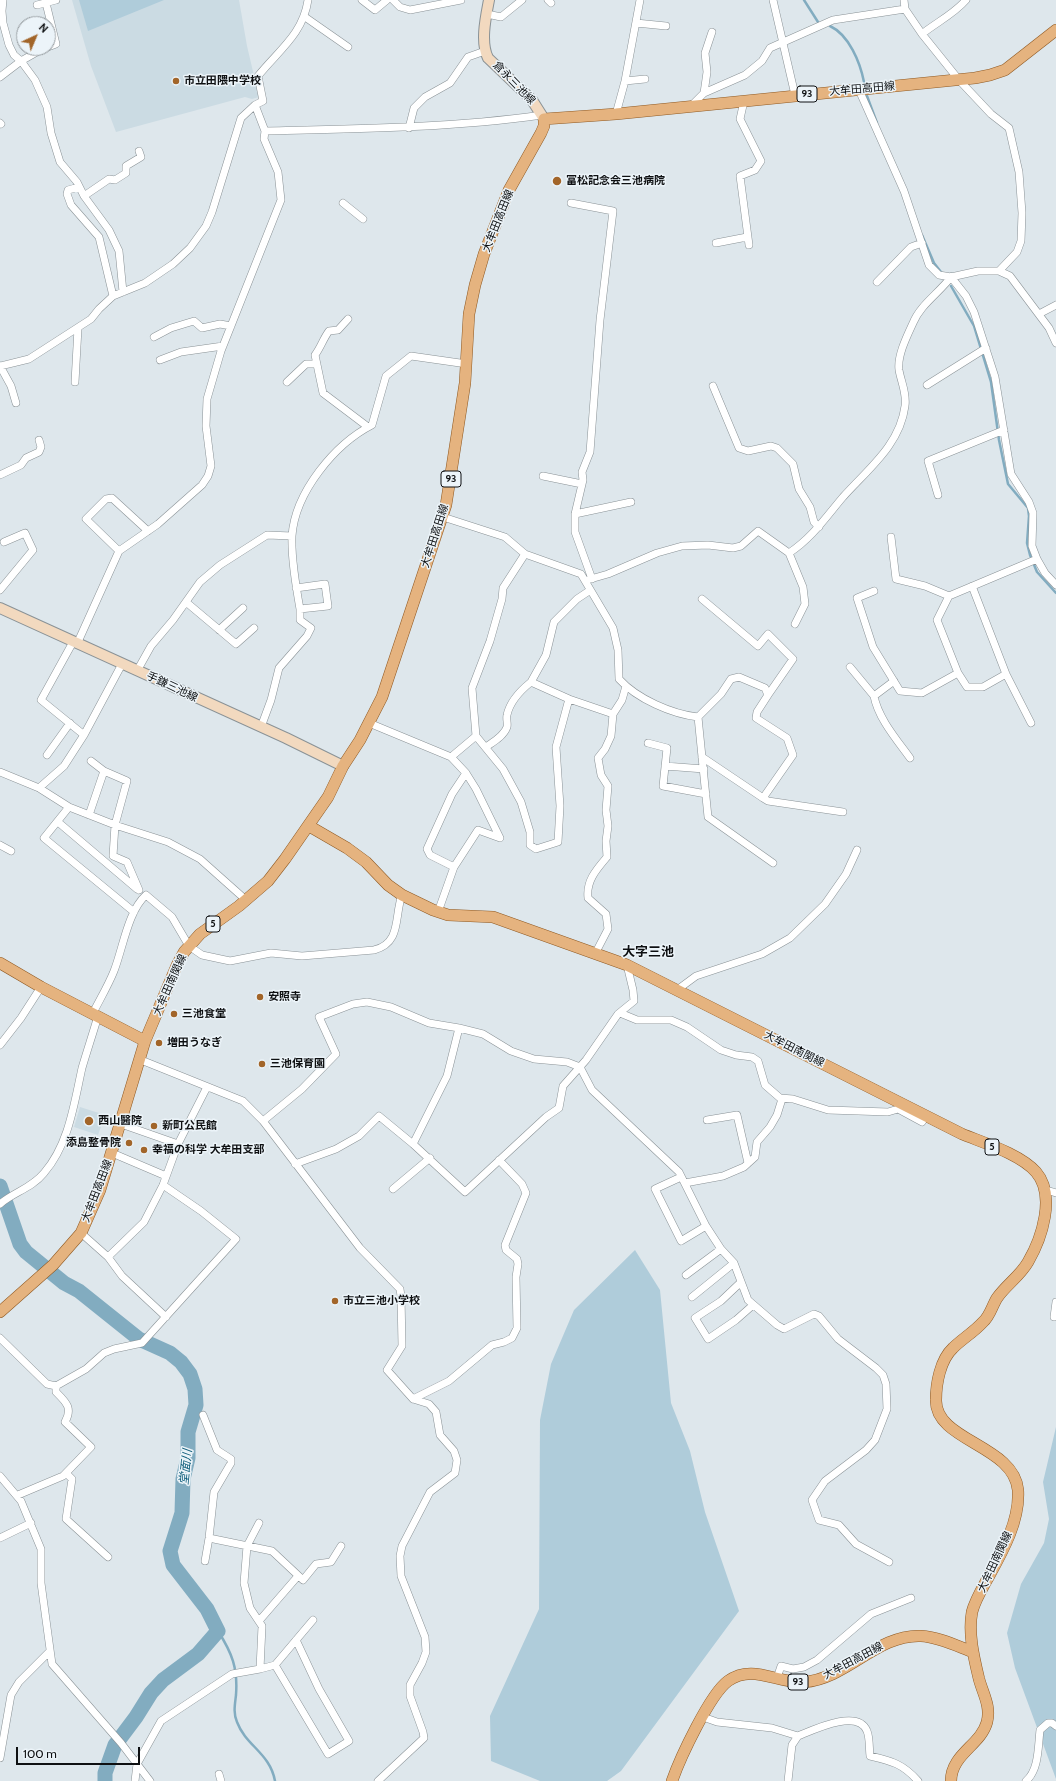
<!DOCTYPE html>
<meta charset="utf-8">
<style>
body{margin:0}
#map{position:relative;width:1056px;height:1781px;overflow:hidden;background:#dee7ec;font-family:Cabin,sans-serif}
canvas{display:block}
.north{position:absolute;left:16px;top:16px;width:40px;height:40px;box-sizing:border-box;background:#ecf4f9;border:1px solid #93999d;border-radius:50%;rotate:44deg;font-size:11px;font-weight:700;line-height:16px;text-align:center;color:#0e1012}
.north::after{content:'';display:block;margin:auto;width:14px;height:18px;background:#a26529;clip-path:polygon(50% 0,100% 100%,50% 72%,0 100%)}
.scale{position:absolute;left:16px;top:1747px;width:124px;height:18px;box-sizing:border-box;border:2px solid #0e1012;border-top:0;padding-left:5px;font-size:12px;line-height:14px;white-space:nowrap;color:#0e1012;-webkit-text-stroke:3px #ecf4f9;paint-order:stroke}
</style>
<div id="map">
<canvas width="1056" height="1781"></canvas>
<div class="north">N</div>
<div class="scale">100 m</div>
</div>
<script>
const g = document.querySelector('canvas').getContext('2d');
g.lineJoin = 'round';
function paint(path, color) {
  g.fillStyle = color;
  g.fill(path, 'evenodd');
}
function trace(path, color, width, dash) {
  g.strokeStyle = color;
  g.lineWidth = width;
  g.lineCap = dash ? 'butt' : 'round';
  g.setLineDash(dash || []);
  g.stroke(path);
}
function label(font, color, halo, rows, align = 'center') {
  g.font = font + ' Cabin,"Noto Sans JP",sans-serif';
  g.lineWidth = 3;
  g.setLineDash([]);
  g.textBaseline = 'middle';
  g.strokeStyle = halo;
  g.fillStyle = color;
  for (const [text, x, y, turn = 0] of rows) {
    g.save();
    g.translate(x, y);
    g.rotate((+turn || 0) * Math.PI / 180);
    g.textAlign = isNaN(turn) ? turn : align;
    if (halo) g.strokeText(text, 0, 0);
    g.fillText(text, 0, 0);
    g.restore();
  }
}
paint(new Path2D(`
 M72,0H239L247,46L259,97L252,99L245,97L116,132L91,66Z
 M80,1107L105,1115L98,1135L74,1127Z`), '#cbdbe3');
paint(new Path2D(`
 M79,0H164L88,31Z
 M635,1250L660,1290L671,1403L690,1451L705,1512L739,1611L621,1771L607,1781H540L491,1761L490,1716L539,1609L540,1420L551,1364L574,1310Z
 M1056,1427V1779L1015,1668L1007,1633L1021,1584L1044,1543L1049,1519L1043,1482Z`), '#afccda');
trace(new Path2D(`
 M804,0L818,22
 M830,26C849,35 860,62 864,82
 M867,96L877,123
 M922,235L934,263L941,272
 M951,286L974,326L991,382L999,440L1008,484L1028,508L1029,516L1027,543L1030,555L1037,572L1056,593
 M218,1631C232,1653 238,1668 236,1695C235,1704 233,1713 237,1722C246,1746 270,1753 275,1781`), '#82acc0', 2.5);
trace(new Path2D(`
 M0,1186L20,1244L26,1252L64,1283L79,1291L139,1339L170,1353L181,1362L190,1374L195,1389L196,1405L188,1432V1458L183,1479L182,1513L170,1551L173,1565L207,1609L218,1631L198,1654L163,1680L151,1693L136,1717L115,1745L105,1773V1781`), '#82acc0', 15);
const street = new Path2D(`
 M3,0L2,11L3,23L9,45L14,55L21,61L35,80L47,107L51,133L60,162L77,182L84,196L109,230L119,251L123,292
 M362,0L375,10L387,0
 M393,0L400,7L410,10L461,0
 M548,0L551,3
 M773,0L795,95
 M904,0L905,9L922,34L959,80L991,114L1009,128L1019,172L1022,213L1021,241L1017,252L999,271
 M46,3L56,44L48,47
 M37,5L56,0
 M487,14L501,17L522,0
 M305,17L348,47
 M636,23L666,26
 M922,34C937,22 954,14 966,0
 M0,77L21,61L44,48
 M625,81L645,79
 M859,90L904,191L929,265L939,275L951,277L978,271H999L1010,276L1049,328L1056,343
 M704,93L707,72L705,53L712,32
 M744,101L740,119L761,161L755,170L740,176L749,245
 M690,107L704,93L745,75L762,61L770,48L833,20L905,9
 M616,114L625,81L640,0
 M0,123L1,124
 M409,128L414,108L425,97L450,83L468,57L485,51
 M265,131C358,129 450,128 542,115
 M79,187L68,190L67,194L71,205L99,237L113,296
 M84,196L109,179L115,180L126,173V166L141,157L139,151
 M343,203L363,219
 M571,203L613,211L600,320L590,452L582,472L583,480L575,514V532L592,579
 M716,243L747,237
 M951,277L966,296L974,312L995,377L1011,474L1029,502L1033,513L1032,546L1037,559L1045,573L1056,585
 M877,282L911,247L922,243
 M1039,314L1056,305
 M348,319L338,330L329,331C323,339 321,347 315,355L323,393L368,427
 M154,337L171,328L194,321L202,328L220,324L231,326
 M160,360L181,352L223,346
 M0,366L29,359L91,319L99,309L113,296L145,283L173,264L190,248L206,226L212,212L241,118L255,105L263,101L258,76C279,50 303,34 308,0
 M0,366L11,386L16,403
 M75,382L78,328
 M287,382L306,364H317
 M927,385L986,348
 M713,386L739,448L748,451L771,446L777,448L793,464L799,489L810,507L814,522L819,527
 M0,475L21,465L26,458L39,452L41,447L39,440
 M543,476L582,484
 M938,495L928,461L1004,430
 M575,514L631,502
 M443,517L505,537L525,554L581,574L613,628L618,650L619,679C637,699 672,714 698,717L721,694L731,679L739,677L765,688L768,695L757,712L756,718L787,738L793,755L763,798L702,757
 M891,537L896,579L925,586L949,596
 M119,551L86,519L106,499L112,498L148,531
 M789,553C812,538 826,517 843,497C868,469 900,445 905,406C907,393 901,382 899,370C897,356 907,336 913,323C920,305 939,293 951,277
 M525,554L503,588L502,599L490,641L472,688L476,736L503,769L521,802L530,832V845L536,849L558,842L560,806L556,747L569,699L613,714
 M587,580L608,574L657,553L682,546L708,545L733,548L741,546L758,531L789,553L803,587L805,604L795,624
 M972,586L1006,674L1031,723
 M296,588L325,584L328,606L300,609C296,587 291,558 292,536C295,492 335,444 372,425L386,376L411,356L467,364
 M0,590L33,550L25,533L4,542
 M874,591L857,598L873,647L900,691L922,693L958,673L967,687H983L1006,674
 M702,599L758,646L768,634L793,659L768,695
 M186,602L236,644L254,628
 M219,630L243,608
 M73,642L41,700L84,735
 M77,644L119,551L158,524L202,485L208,476L211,466L206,426L207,399L221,351L281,200L278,172L264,139L265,131L255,105
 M850,667L874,696L894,681
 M137,671L151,646L173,620L200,582L220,565L267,535L292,536
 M958,673L937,620L949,596L1037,559
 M874,696C878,718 897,740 910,758
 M569,699L531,682L546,655L554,622L577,599L589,591
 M698,717L708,817L773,863
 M369,723L451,757
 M261,727L271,700L279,668L307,636L311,628L300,620V609
 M648,743L667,748L663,786L706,794
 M486,747C493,742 504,736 507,727C508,724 506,719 507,715C510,701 521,690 531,682
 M47,755L70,723
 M91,761L104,771L127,781L115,825L113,856L127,862L139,890
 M665,766L704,769
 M0,772L39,788L69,807L44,838L134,912
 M39,788L64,766L84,735L122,664
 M763,798L768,801L843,812
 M69,807L115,825L168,842L200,859L246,900
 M89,815L104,771
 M58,822L137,889
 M0,845L11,851
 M454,867L478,830L500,838L476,789L466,773
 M438,912L454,867L430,855L427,849L452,794L466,773L451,757L476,736
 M595,954L608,929L606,914L588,898C586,881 596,870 607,857L606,841L608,826L606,810L608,786L601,775L598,758L605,749L611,736L613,714L622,700L626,686
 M677,990L696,976L762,954L790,938L825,904L846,874L857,850
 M93,1013C100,999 108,986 114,971C123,948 128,911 146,895L172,917L189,946L202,955L230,961L271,953L302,956L374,950C402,943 394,916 402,895
 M620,1013L637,1020H671L687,1027L721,1050L736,1055L752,1057L758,1061L765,1085L780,1098L793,1099L828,1110L888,1112L898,1109L922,1122L926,1116
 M459,1028L483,1034L511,1051L534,1059L567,1062L580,1067L592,1090L679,1172L706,1226L721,1249L734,1263L748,1300L777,1325L784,1329L814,1314L819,1316L838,1339L876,1368L883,1375L886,1384L887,1409L875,1440L866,1450L825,1481L812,1500L819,1520L839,1525L856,1544L889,1562
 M0,1045L21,1018L41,987
 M141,1060L243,1101L263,1121L360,1248L400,1289L401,1296L402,1346L387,1370L413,1399L429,1404L436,1412L440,1435L454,1451L457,1460L455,1473L430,1492L402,1546L400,1556L401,1576L425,1637L426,1652L422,1663L410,1685V1696L423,1732L424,1738L378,1781
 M707,1120L737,1115L748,1163
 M263,1121L302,1089L336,1054L319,1017L353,1004L367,1002L391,1007L429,1023L459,1028L447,1076L413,1144L465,1192L546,1117L559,1108L563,1086L586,1060L618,1014L634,1001L633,990L627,965
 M121,1124L178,1144
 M112,1153L166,1176
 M295,1164L336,1149L359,1136L379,1116L413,1144
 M681,1177L655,1189L681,1241L706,1226
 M685,1183L723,1176L744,1167L755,1157L757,1142L770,1127L777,1115L782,1099
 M393,1189L430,1158
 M1046,1190L1056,1193
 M0,1204C14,1192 32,1188 44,1173C69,1144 74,1104 82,1068C87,1051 93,1033 98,1016
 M81,1233L108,1257L122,1276L166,1317
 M108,1257L144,1222L163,1185L178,1144L207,1087
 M686,1275L721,1249
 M740,1283L721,1301L695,1318L708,1339L736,1320L753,1305
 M692,1297L734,1263
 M1056,1302L1054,1317L1056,1315
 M0,1338L47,1384L56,1386L86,1369L104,1353L114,1349L142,1343L236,1239L201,1211L163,1185
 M413,1399L449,1381L492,1345L504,1342L512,1338L517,1328L516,1277L518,1264L517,1259L506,1250L505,1245L526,1193L522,1184L499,1160
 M203,1415L217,1450L231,1459V1463L214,1492L209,1538L205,1561
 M66,1473L72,1479L66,1519L108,1557
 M0,1476L21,1501L41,1549V1583L52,1664L121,1743L150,1781
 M18,1495L63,1476L91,1447L65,1422C73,1408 66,1402 56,1392V1386
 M0,1538L31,1523
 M209,1538L272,1551L303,1580L316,1564L331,1562L341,1546
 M259,1621L298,1576
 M275,1665L328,1754L349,1741L319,1689L296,1640
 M260,1669L275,1665L313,1620
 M777,1678L781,1666L793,1669L804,1667L817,1660L871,1614L911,1598
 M703,1717L717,1722L772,1728L798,1736
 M0,1758L11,1695L19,1682L50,1651
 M219,1774L221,1781
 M135,1781L137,1764L161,1721L232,1674L260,1669L262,1626L250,1608L244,1583L247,1546L259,1523
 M788,1781L792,1745L798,1736C813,1730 858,1708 867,1731C870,1738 869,1749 870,1756C892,1761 903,1764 918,1781
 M1026,1781C1039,1770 1038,1747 1040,1730L1048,1723H1052L1056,1726`);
const secondary = new Path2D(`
 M489,0C486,16 480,42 488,58L532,100L544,119
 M0,608L286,738L343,766`);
const primary = new Path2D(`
 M309,826L347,848L366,862L388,885L402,895L433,910L448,915L493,917L627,965L962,1134C984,1143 1020,1154 1036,1172C1056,1195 1042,1238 1028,1262C1020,1276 1006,1285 997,1298C992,1306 990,1316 983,1322C974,1332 962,1339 953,1348C940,1360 936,1384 936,1400C935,1441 1014,1445 1018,1490C1020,1520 1003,1551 989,1576C983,1587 975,1600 972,1612C968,1634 974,1658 979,1679C983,1694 991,1706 987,1722C981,1745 951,1754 951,1781
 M0,963L41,987L145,1041
 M0,1312L53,1265L81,1233L100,1190L145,1041L177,965L184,952L200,934L239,906L268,881L285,859L328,797L343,766L360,740L382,697L446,505L465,383L469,314L475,285L484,254L509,190L541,133L544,126V119L616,114L975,78L990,75L1005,70L1056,30
 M672,1781C680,1758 710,1694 728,1681C753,1663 777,1684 804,1682C847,1679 877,1634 921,1636C939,1637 957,1646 973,1652`);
trace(street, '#8a9296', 8);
trace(secondary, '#8a9296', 12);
trace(primary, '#8f5922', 12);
trace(street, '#fff', 7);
trace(secondary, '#f2d9bf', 10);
trace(primary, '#e5b37f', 11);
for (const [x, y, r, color] of [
 [176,81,4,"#a26529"],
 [557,181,5,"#a26529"],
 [260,997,4,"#a26529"],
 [174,1014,4,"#a26529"],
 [159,1043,4,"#a26529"],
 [262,1064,4,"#a26529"],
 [89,1121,5,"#a26529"],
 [154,1126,4,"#a26529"],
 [129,1143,4,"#a26529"],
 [144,1150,4,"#a26529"],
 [335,1301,4,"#a26529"]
]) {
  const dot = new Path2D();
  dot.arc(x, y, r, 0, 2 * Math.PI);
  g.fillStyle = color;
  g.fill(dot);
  trace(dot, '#ecf4f9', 1.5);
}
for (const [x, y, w] of [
 [807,94,20],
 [451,479,20],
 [213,924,14],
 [992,1147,14],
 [798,1682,20]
]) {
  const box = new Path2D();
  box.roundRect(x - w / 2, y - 8, w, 16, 3);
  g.fillStyle = '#ecf4f9';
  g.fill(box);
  trace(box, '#0e1012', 1);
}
label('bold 10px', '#0e1012', null, [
 ["93",807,94],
 ["93",451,479],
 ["5",213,924],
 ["5",992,1147],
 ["93",798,1682]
]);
label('bold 11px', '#0e1012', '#ecf4f9', [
 ["市立田隈中学校",184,81],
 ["冨松記念会三池病院",566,181],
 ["安照寺",268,997],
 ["三池食堂",182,1014],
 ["増田うなぎ",167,1043],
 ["三池保育園",270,1064],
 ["西山醫院",98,1121],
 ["新町公民館",162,1126],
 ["添島整骨院",121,1143,"right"],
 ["幸福の科学 大牟田支部",152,1150],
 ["市立三池小学校",343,1301]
], 'left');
label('11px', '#0e1012', '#ecf4f9', [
 ["倉永三池線",514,83,46],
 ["大牟田高田線",862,89,-5],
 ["大牟田高田線",498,221,-68],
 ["大牟田高田線",435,536,-72],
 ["手鎌三池線",172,687,25],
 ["大牟田南関線",170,985,-66],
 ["大牟田南関線",794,1049,27],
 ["大牟田高田線",97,1191,-69],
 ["大牟田南関線",995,1562,-65],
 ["大牟田高田線",853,1661,-28]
]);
label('italic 12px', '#12607d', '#ecf4f9', [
 ["堂面川",186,1467,-84]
]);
label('bold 13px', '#0e1012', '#ecf4f9', [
 ["大字三池",648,952]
]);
</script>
